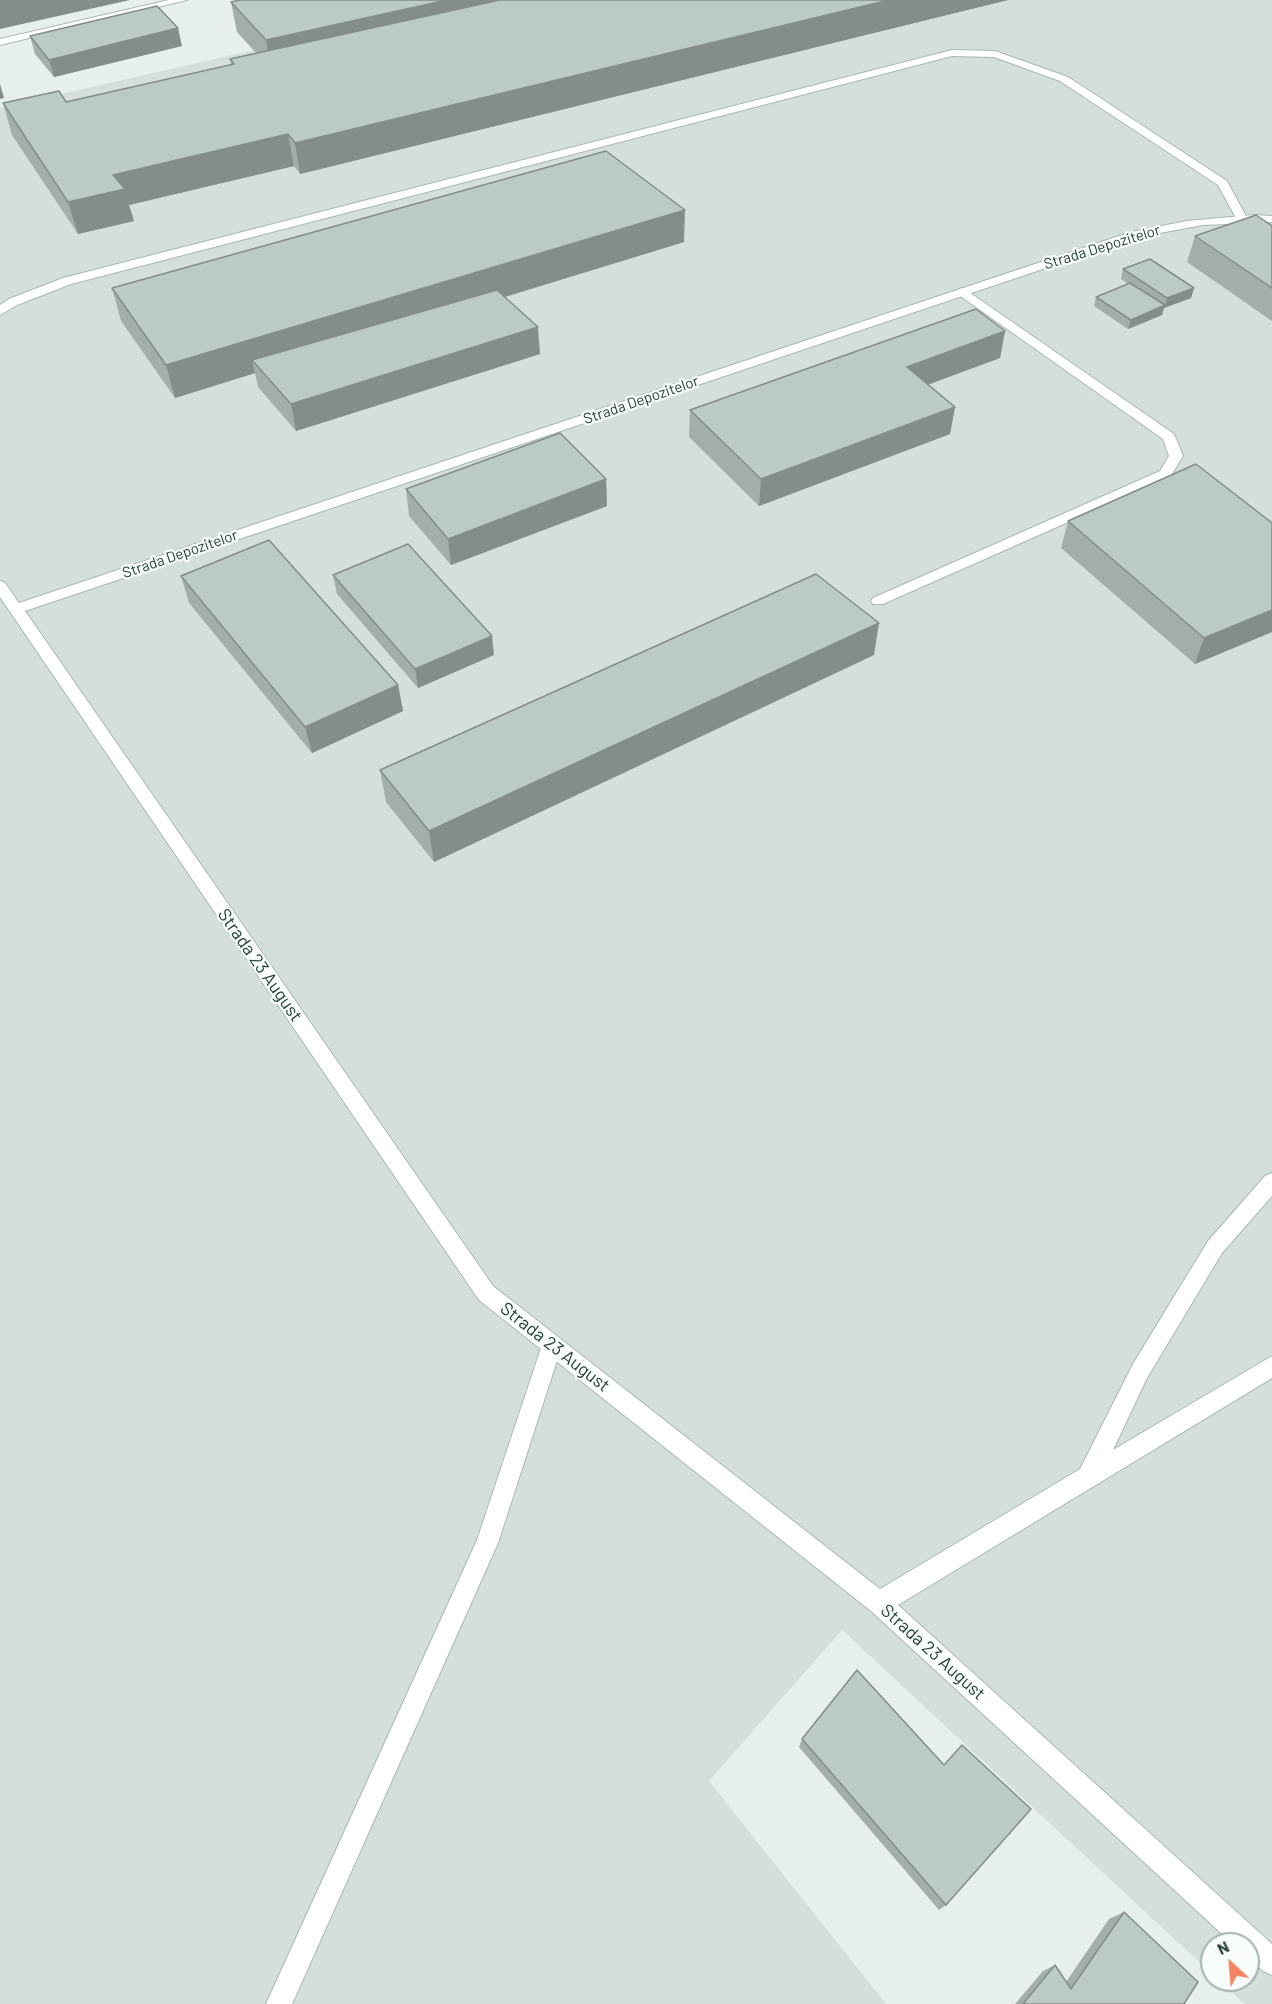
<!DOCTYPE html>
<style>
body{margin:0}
#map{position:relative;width:1272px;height:2004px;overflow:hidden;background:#e6efeb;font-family:Barlow,sans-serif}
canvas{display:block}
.north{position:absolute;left:1200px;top:1932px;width:60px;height:60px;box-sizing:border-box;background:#f7fbf9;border:2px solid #a3b1ad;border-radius:50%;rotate:334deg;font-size:16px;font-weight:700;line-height:24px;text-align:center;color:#24423a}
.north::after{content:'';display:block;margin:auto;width:21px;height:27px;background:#f4845f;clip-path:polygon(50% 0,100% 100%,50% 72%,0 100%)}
</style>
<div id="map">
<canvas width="1272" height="2004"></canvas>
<div class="north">N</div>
</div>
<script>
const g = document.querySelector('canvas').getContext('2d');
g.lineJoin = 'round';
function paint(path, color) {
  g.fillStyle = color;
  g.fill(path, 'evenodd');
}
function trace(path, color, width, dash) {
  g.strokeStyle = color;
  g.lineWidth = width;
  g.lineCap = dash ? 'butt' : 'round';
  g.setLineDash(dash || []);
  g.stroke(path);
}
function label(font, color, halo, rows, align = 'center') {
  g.font = font + ' Barlow,sans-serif';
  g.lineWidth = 4.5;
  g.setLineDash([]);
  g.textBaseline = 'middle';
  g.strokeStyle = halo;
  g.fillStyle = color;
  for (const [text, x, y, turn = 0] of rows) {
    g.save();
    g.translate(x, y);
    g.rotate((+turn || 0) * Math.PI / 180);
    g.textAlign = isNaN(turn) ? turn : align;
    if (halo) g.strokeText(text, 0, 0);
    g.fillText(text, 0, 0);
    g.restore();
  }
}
paint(new Path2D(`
 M473,0H1272V2004H1245L1219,1980H1248V1944H1212V1974L842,1630L709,1781L886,2004H0V108Z`), '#d4dfda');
const service = new Path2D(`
 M952,50L995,51L1068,77L1227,181L1247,218L1241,221L1237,220L1218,185L1060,81L994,57L952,56L71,284L17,305L0,315V305L9,299L63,278Z
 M963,288L1174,434L1183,456L1170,477L883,604H873L871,601L873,598L1160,471L1169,456L1163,439L959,295V289Z
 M552,1335L559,1338L562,1345L498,1543L292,2004H266L477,1540L542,1345L545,1338Z`);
const minor = new Path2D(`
 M169,0H187L0,45V39Z
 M1254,215L1272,216V222L1203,225L1138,237L25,611L493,1286L880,1589L1080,1469L1133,1364L1208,1241L1265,1176L1272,1173V1196L1222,1253L1147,1378L1113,1450L1272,1356V1378L898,1605L1272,1944V1975L1263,1971L1248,1958V1944H1233L871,1611L479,1300L0,597V581L5,583L19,603L1131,232L1187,221Z`);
trace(service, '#a8b8b2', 2);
trace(minor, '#a8b8b2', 2);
paint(service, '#fff');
paint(minor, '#fff');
paint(new Path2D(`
 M240,0H1008L300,174L294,166L129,205L134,221L78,234L12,135L3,103L66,102L231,65L230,59L256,53L237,32L231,2Z
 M30,36L182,46L54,77L35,54Z
 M1272,226V321L1187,262L1195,236Z
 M684,242L505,297L540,354L296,431L258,387L255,373L175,398L121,321L112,288Z
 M1123,269L1194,288L1191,298L1164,308L1162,315L1128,329L1094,306L1096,297L1128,284L1121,279Z
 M1005,331L1000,358L928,384L955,407L950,434L759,506L689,437L690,410Z
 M606,479L607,506L451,565L409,516L406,489Z
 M1068,521L1272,523V632L1195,664L1061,548Z
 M333,575L494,655L418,688L337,594Z
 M181,576L398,685L403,711L312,753L189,603Z
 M874,655L434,862L386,802L380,770Z
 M802,1739L944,1765L946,1905L939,1910L799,1747Z
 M1124,1912L1184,2004H1015L1043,1971L1055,1965L1066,1982L1109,1919Z`), '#a1aea9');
paint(new Path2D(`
 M0,0H130L0,29Z
 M447,0H585L271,70L266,40Z
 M889,0H1008L300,174L295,143Z
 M178,28L182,46L54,77L49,60Z
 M0,84L4,98L0,99Z
 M288,134L294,166L129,205L134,221L78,234L68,202L113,175Z
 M685,210L684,242L262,371L252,360L255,373L175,398L166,365Z
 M1194,288L1191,298L1164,308L1167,298Z
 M1165,305L1162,315L1128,329L1131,320Z
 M538,327L540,354L296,431L291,404Z
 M1005,331L1000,358L903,394L907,367Z
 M955,407L950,434L759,506L761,479Z
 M606,479L607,506L451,565L448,539Z
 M1272,610V632L1195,664L1204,638Z
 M879,623L874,655L434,862L429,831Z
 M492,636L494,655L418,688L415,669Z
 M398,685L403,711L312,753L305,727Z`), '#838d89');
const building = new Path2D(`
 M240,0H447L266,40L231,2Z
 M500,0H889L295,143L288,134L113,175L125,189L68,202L3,103L59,91L66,102L234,64L230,59Z
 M157,6L178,28L49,60L30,36Z
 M606,151L685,210L166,365L112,288Z
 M1256,215L1272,226V288L1195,236Z
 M1150,259L1194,288L1167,298L1123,269Z
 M1130,283L1165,305L1131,320L1096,297Z
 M497,290L538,327L291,404L252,360Z
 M976,309L1005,331L907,367L955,407L761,479L690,410Z
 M560,433L606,479L448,539L406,489Z
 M1196,464L1272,523V610L1204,638L1068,521Z
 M269,540L398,685L305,727L181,576Z
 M408,544L492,636L415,669L333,575Z
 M816,574L879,623L429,831L380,770Z
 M857,1670L944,1765L962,1745L1031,1809L946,1905L802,1739Z
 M1124,1912L1198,1982L1184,2004H1023L1055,1965L1071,1989Z`);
paint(building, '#bbcac4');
trace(building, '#838d89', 1.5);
label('15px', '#24423a', '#f7fbf9', [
 ["Strada Depozitelor",1102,247,-17],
 ["Strada Depozitelor",641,400,-19],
 ["Strada Depozitelor",180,554,-19]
]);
label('18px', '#24423a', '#f7fbf9', [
 ["Strada 23 August",260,965,55],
 ["Strada 23 August",555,1347,38],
 ["Strada 23 August",933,1652,42]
]);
</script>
